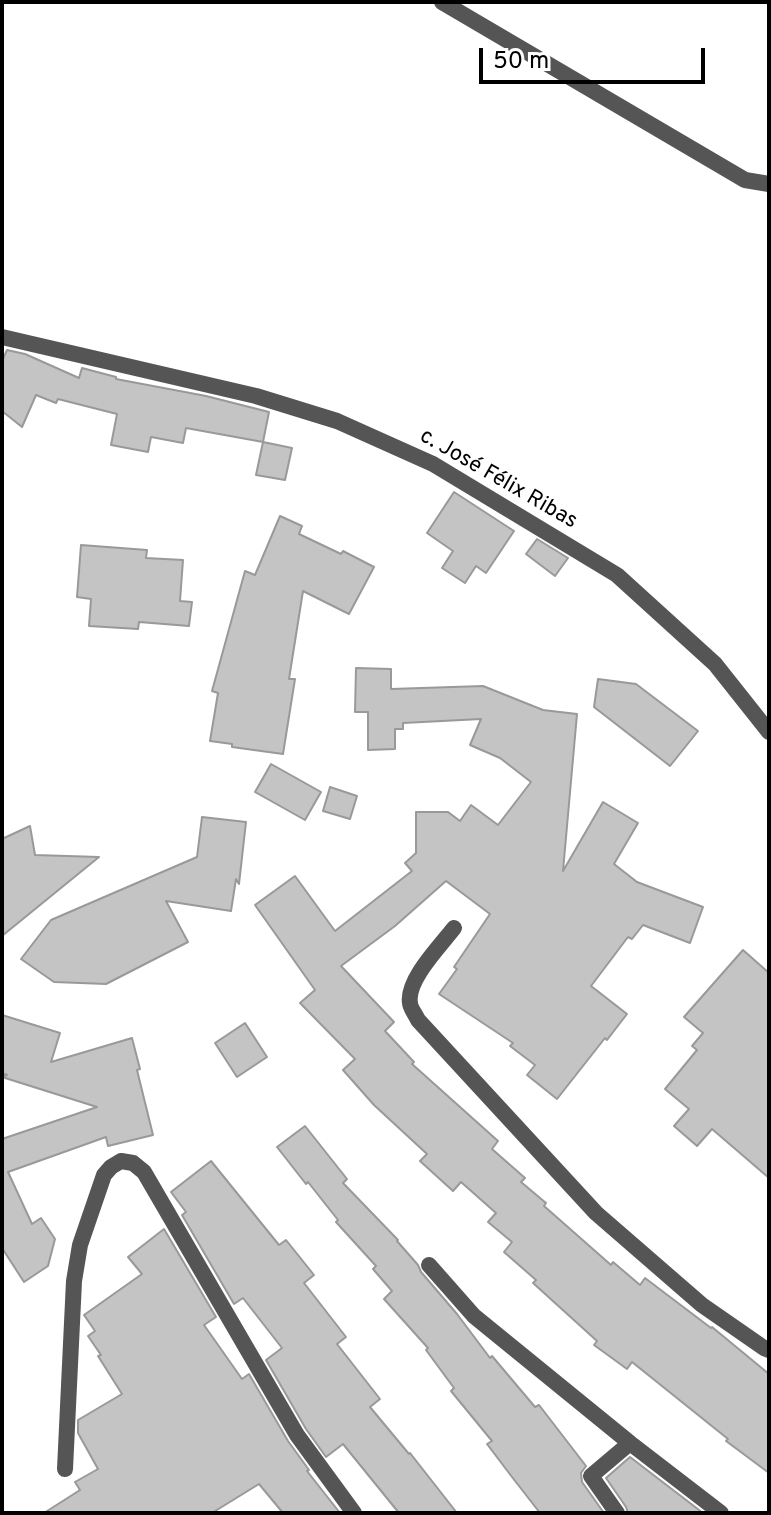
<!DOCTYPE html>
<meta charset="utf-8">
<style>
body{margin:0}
#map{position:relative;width:771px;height:1515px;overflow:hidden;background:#fff;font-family:Overpass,sans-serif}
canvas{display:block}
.frame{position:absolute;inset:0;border:4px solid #000;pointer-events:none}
.scale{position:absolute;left:479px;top:48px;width:226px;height:36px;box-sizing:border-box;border:4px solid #000;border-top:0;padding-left:10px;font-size:24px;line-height:28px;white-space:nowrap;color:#000;-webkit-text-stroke:6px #fff;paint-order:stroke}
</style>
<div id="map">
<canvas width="771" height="1515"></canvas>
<div class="frame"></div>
<div class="scale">50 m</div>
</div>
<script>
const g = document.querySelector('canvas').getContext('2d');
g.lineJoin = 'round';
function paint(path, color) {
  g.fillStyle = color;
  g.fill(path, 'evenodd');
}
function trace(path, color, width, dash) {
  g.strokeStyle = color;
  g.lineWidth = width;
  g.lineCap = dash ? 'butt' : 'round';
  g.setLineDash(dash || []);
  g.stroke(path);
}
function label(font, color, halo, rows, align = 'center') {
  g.font = font + ' Overpass,sans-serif';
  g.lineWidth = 6;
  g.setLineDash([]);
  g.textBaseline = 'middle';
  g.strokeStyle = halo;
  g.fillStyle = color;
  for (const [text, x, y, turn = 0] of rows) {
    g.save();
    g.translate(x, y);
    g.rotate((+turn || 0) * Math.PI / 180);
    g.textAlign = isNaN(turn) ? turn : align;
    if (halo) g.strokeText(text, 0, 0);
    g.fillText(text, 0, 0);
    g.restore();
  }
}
const building = new Path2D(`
 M7,350L25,354L79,378L82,368L116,377V379L206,396L269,412L263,442L186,428L183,443L151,437L148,452L111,445L117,414L58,399L56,403L36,395L22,427L2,411V361Z
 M263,442L292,448L285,480L256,475Z
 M454,492L514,531L486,573L476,566L465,583L442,568L453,551L427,533Z
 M280,516L302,526L299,534L341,554L343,551L374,567L349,614L303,591L289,679H295L283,754L232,747V744L210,741L218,693L212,691L245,571L255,575Z
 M537,539L568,558L555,576L526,554Z
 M81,545L147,550L146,558L183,560L180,601L192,602L189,626L139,622L138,629L89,626L91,599L77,597Z
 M356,668L391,669V689L483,686L543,710L577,714L563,871L603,802L638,823L614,864L637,882L703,907L690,943L643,925L632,939L628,937L591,986L627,1014L607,1040L605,1038L557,1099L527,1075L535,1065L510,1046L513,1043L439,994L457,969L454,967L490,914L446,881L395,926L341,966L394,1022L385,1031L414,1062L412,1064L498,1141L492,1149L525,1178L521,1182L546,1203L544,1206L611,1265L613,1262L640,1285L645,1278L711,1328L712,1327L769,1374V1473L726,1441L728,1439L632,1362L627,1369L594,1345L597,1341L533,1283L536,1280L504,1252L512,1242L488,1222L496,1213L461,1182L453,1191L420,1161L427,1154L374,1105L343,1070L355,1059L300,1003L315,990L255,905L295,876L335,931L412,871L405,863L416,853V812H448L460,821L471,805L498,825L531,782L500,758L470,745L481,719L403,723V729H395V749L368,750V712H355Z
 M598,679L636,684L698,731L670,766L594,707Z
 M271,764L321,792L305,820L255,792Z
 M330,787L357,796L350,819L323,811Z
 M202,817L246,822L239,884L236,879L231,911L166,901L188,942L106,984L54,982L21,959L51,920L197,857Z
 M30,826L35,855L99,857L2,936V839Z
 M743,950L769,973V1178L712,1129L697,1146L674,1126L689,1109L665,1089L697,1050L692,1046L703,1033L684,1017Z
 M2,1015L60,1033L51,1062L132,1038L140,1069L137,1070L153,1135L108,1146L106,1137L8,1172L32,1224L41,1218L55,1239L48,1266L24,1282L2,1248V1139L97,1107L2,1077L7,1075L2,1073Z
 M245,1023L267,1057L237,1077L215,1043Z
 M305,1126L347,1179L343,1183L398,1240L397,1241L418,1265L421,1272L457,1314L490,1358L492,1356L535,1407L539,1405L586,1466L581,1473L582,1482L604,1513H540L512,1477L487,1444L492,1441L451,1391L454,1388L426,1350L428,1348L384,1299L392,1291L373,1269L376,1266L336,1222L338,1220L308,1182L306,1184L277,1147Z
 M211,1161L279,1245L286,1240L314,1275L304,1283L346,1337L337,1344L380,1399L370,1407L409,1454L410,1453L457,1513H399L343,1444L326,1457L306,1429L266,1360L282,1348L243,1298L234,1304L182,1215L186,1212L171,1192Z
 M164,1229L216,1317L204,1325L242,1379L249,1374L288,1441L309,1470L307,1471L340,1513H283L259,1484L212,1513H44L80,1490L75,1482L98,1469L78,1433V1420L122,1394L98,1356L101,1355L88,1336L95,1331L84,1315L142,1274L128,1257Z
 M630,1457L703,1513H628L626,1507L606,1478Z`);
paint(building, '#c4c4c4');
trace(building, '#999', 2);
trace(new Path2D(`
 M442,2L745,180L769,184
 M2,337L256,396L337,421L433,464L617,575L715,664L769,732
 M454,928C441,945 406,980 410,1003C410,1008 416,1015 418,1020L596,1213L702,1305L764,1348L769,1350
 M429,1265L474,1316L630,1443L721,1513
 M65,1469L74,1281L80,1245L104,1175L111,1167L121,1161L133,1163L144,1172L297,1435L354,1513
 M617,1513L591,1476L630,1443`), '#555', 16);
label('22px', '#000', '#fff', [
 ["c. José Félix Ribas",498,480,30]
]);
</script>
